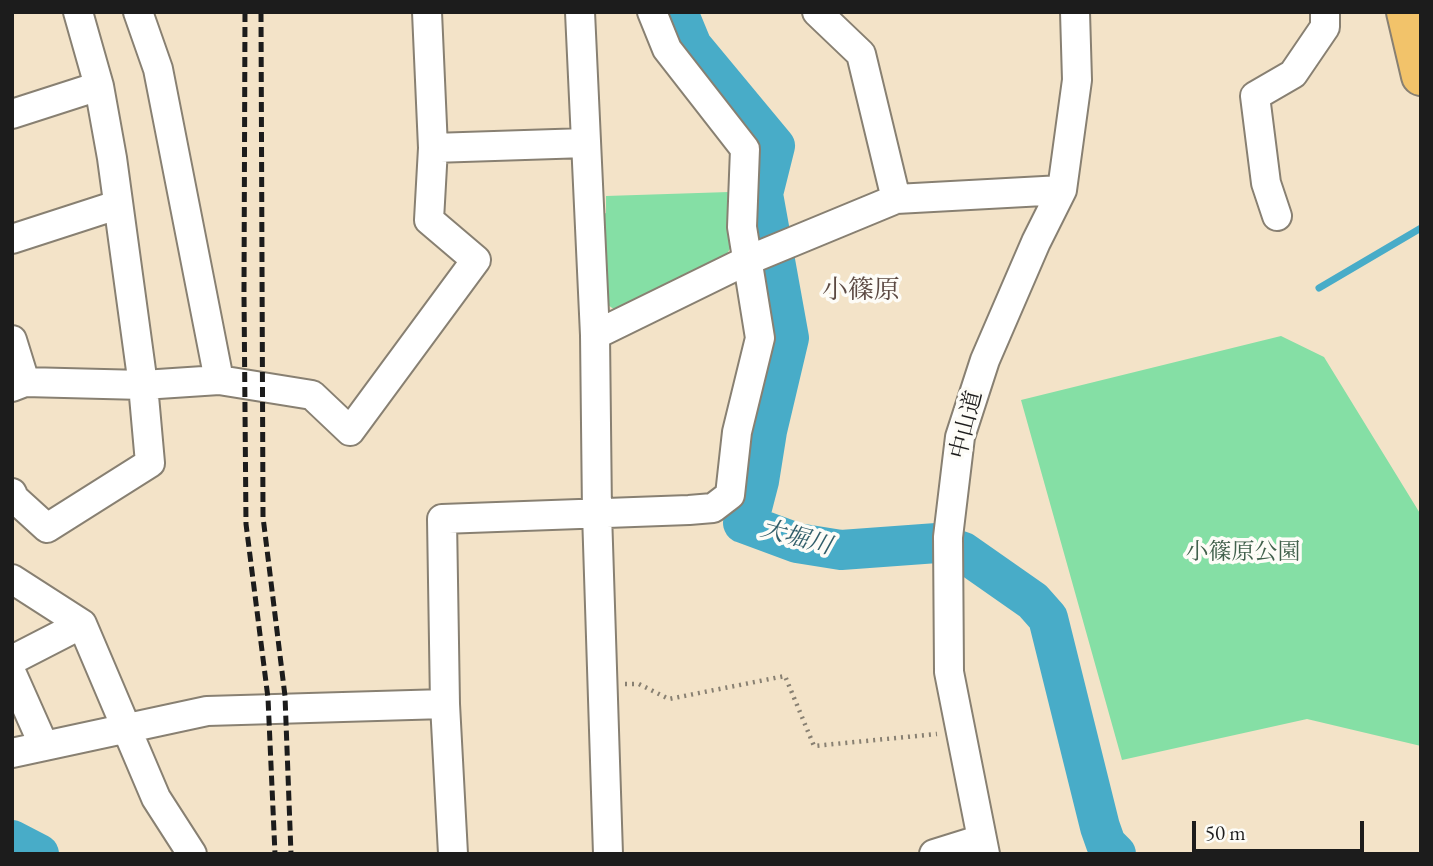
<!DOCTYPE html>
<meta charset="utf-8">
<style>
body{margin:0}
#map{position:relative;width:1433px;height:866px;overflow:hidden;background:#f3e3c8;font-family:"EB Garamond",serif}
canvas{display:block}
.frame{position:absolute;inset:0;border:14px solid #1c1c1c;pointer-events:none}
.scale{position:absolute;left:1192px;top:821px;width:172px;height:32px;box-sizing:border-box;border:4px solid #1c1c1c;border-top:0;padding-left:9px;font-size:21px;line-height:24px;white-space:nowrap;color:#1c1c1c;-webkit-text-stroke:5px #fdfcf7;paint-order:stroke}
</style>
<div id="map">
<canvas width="1433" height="866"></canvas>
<div class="frame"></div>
<div class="scale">50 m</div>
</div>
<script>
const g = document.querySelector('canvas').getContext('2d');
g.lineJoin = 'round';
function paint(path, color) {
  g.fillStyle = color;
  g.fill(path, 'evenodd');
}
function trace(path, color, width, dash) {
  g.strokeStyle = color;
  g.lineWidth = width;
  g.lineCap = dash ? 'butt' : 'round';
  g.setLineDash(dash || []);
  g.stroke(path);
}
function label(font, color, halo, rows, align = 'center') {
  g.font = font + ' "EB Garamond","Noto Serif JP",serif';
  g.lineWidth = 7;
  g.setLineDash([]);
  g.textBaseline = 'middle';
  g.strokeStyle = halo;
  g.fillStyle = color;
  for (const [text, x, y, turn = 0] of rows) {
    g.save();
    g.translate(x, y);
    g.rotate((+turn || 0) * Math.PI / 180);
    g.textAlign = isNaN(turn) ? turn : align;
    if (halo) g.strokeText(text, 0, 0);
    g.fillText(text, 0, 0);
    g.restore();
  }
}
paint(new Path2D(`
 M729,192L734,242L722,262L615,310L601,300L598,216L606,213V196Z
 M1281,336L1324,357L1421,515V746L1307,719L1122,760L1021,400Z`), '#85dfa5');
trace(new Path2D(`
 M1319,288L1421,228`), '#48acc8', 7);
trace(new Path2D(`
 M678,12L692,46L775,146L763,194L789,338L767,431L759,481L752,508L743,523L797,543L841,550L937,543L963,552L1033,601L1048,618L1100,827L1106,844L1116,854
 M12,840L39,854`), '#48acc8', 40);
const minor = new Path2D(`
 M138,12L158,69L219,380
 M427,12L433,148
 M580,12L595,335L597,513L608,854
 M817,12L861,54L896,199
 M12,114L99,86
 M1277,216L1266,183L1255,96L1293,74L1325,27V12
 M12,239L117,205
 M595,335L746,261L896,199L1062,190
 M12,340L25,382
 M12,387L25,382L143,385L219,380L312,395L350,431L476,260L429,220L433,148L586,143
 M12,493L14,498L47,528L150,463L143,385L112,158L99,86L78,12
 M12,579L82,624L156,798L192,854
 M12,660L82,624
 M12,674L44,746
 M12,753L207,711L445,704
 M453,854L445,704L442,519L689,510L713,508L730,495L737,432L760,338L742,227L745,149L667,49L652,12
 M934,854L982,839
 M985,854L949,672L948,537L960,437L985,360L1036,242L1062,190L1077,80L1075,12`);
const highway = new Path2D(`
 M1406,12L1421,76`);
trace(minor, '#888072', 32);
trace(highway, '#888072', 42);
trace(new Path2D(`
 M625,684H639L669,699L785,676L814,746L937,734`), '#888072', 4.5, [2, 5]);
trace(minor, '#fff', 28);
trace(highway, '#f2c36a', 38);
trace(new Path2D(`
 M245,12L244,294L246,524L268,698L275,854
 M261,12L263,517L285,696L291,854`), '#1c1c1c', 5, [10, 5]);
label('23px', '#1c1c1c', '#fdfcf7', [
 ["中山道",967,425,-76]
]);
label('23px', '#41604c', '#fdfcf7', [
 ["小篠原公園",1243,553]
]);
label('italic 24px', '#305d69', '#fdfcf7', [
 ["大堀川",796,538,15]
]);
label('26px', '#5b4942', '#fdfcf7', [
 ["小篠原",861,291]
]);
</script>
